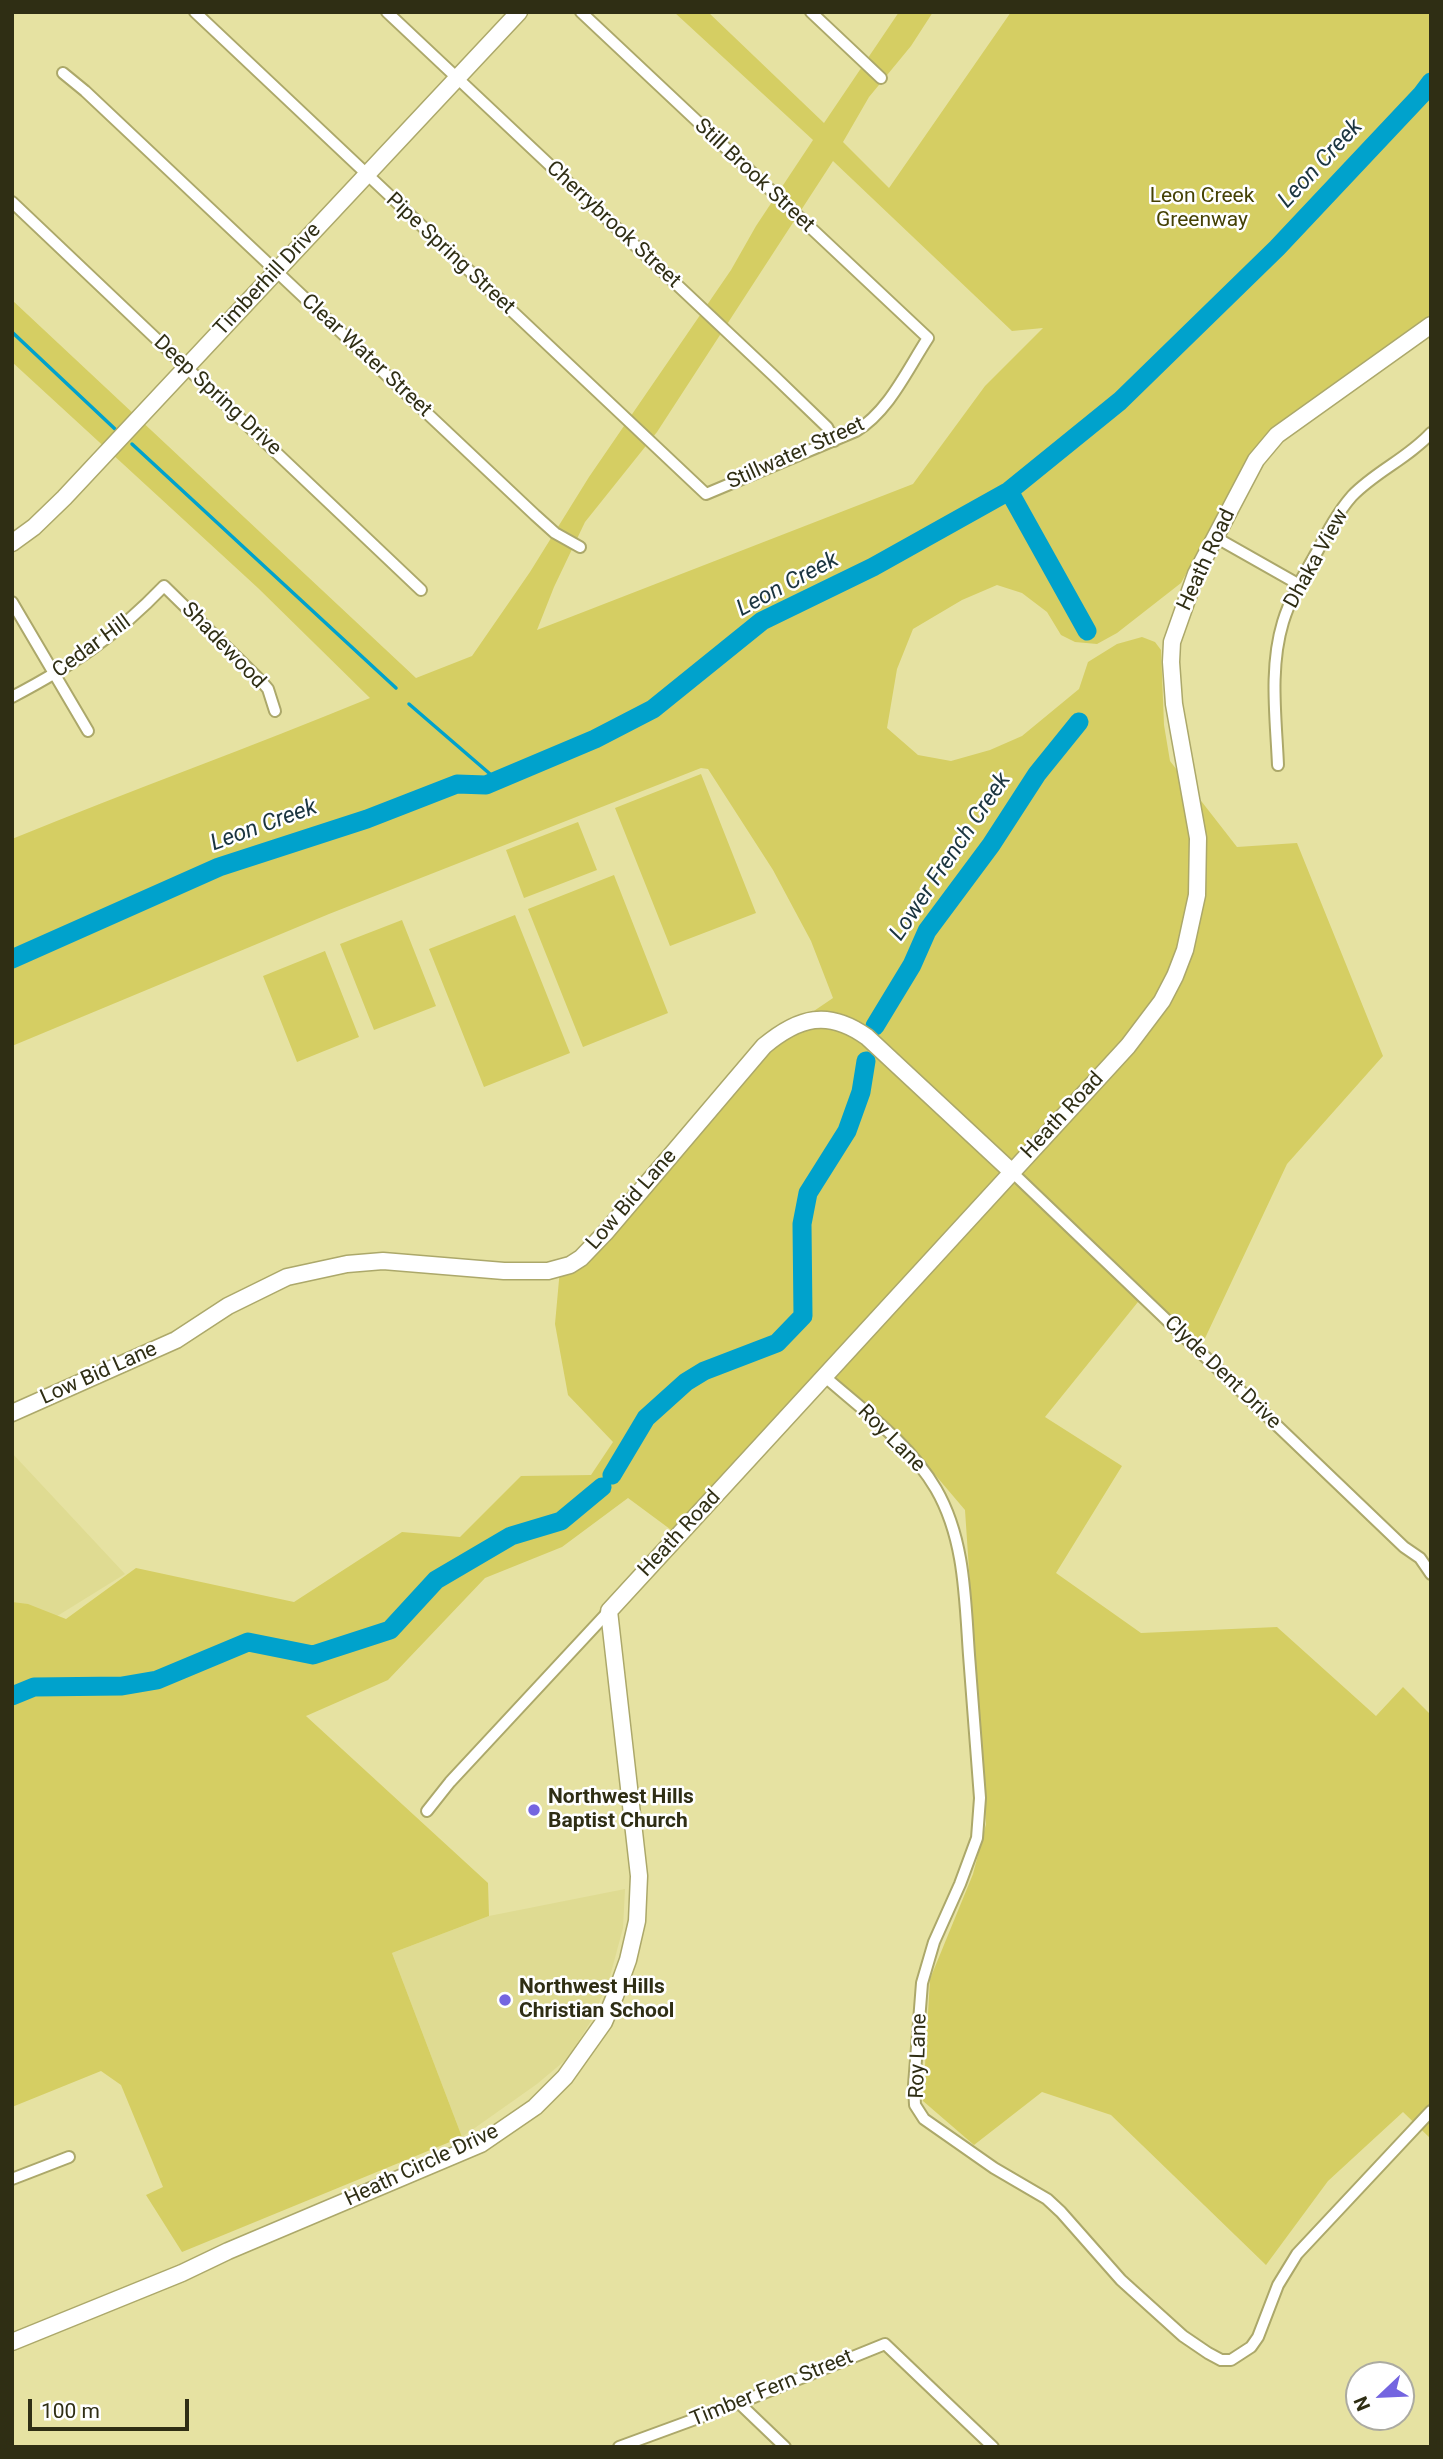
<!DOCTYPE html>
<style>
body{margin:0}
#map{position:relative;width:1443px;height:2459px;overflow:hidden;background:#e6e2a2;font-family:Roboto,sans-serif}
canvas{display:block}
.frame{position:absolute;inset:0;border:14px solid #2f2e14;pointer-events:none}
.north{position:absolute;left:1345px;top:2361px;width:70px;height:70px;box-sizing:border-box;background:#fff;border:2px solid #acaba1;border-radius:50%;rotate:247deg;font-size:19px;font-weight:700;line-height:28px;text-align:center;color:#2f2e14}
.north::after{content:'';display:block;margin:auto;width:24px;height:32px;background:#7465e0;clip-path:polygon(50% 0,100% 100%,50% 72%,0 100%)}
.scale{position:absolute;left:28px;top:2399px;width:161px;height:32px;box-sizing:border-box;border:4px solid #2f2e14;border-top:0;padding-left:9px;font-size:21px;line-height:24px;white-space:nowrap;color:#2f2e14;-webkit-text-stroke:5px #fff;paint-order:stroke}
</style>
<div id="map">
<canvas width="1443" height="2459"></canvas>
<div class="frame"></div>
<div class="north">N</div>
<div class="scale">100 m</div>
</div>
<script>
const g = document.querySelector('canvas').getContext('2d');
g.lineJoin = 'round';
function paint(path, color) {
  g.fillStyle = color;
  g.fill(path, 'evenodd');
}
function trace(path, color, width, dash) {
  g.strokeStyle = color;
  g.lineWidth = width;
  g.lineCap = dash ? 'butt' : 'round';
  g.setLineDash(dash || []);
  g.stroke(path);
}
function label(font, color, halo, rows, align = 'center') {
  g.font = font + ' Roboto,sans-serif';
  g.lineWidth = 5;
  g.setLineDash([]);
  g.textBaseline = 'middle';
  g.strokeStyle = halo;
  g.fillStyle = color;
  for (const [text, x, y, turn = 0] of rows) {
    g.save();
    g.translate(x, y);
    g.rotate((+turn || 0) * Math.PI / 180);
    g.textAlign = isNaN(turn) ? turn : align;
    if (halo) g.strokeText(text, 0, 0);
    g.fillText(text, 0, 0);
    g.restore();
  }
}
paint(new Path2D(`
 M12,1453L125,1574L12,1644Z
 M625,1889L623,1928L609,1980L591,2021L568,2058L537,2084L462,2137L392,1953L489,1916Z`), '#dfdb92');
paint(new Path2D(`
 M674,12H708L824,123L899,12H933L911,46L869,97L843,142L889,188L1011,12H1431V318L1248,461L1181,583L1117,633L1097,644L1075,642L1061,635L1047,612L1022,593L997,585L962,600L913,629L897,669L887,728L918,755L951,761L990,750L1022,736L1079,689L1088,662L1117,644L1142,637L1155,642L1161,650L1164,725L1170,761L1237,847L1297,843L1383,1056L1287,1164L1199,1351L1142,1297L1045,1417L1122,1466L1056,1573L1141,1633L1277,1627L1376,1716L1403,1687L1431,1715V2139L1403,2112L1328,2181L1266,2265L1111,2115L1042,2092L974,2145L923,2101L930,1979L973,1874L986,1824L965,1510L931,1470L824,1377L678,1535L628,1498L562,1547L485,1578L388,1680L306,1716L488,1883L489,1916L392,1953L462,2137L182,2252L146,2195L163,2187L121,2085L101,2071L12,2107V1602L28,1604L66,1619L136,1568L294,1602L402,1532L460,1537L521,1476L591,1475L613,1442L568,1395L555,1324L560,1269L570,1265L777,1036L833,998L811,941L773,870L708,769L701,768L329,914L12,1046V839C131,790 252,747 370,698L258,588L12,362V300L416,678L472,656L530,572L589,477L731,270L756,226L813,140ZM833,161L1012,331L1043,328L985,386L913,484L537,630L554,587L585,522L657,432Z
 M701,774L756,913L670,946L615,808Z
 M578,822L597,870L524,898L506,850Z
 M614,875L668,1013L583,1047L528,909Z
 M515,915L570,1053L484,1087L429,949Z
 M402,920L436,1006L374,1030L340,944Z
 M325,951L359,1037L297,1062L263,976Z`), '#d5ce63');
trace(new Path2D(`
 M12,332L115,429
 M132,444L396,688
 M409,704L497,780`), '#00a2cc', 3.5);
trace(new Path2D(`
 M1009,491L1087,631
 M12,959L219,867L367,819L457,784L486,785L595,739L653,709L762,621L873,567L1009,491L1120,401L1277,248L1422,94L1431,82
 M875,1026L912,965L927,931L991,845L1037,774L1079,722
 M612,1475L646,1418L686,1382L704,1371L777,1343L803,1316L802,1224L808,1193L847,1131L861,1092L866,1061
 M12,1696L34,1687L122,1686L157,1680L248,1642L313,1655L390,1630L436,1580L511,1536L561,1521L602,1487`), '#00a2cc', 19);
const street = new Path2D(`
 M195,12L706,494L856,431C889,411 907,370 928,338L581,12
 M387,12L774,376L827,427L834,441
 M811,12L881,78
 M63,73L85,91L535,515L555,533L580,547
 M12,202L421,590
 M1215,537L1298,584
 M12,602L88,731
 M12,697C73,665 116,636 164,586L262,682L268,689L275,711
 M1278,765C1276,718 1269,668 1283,622C1291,596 1305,573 1318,550C1328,531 1338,512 1352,496C1376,471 1407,459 1431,433
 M1012,1172L1404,1547L1420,1558L1431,1574
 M824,1376C864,1411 909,1443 936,1489C965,1539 965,1599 969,1655C973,1703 976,1750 980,1798L977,1838L960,1884L934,1942L922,1983L914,2085L915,2105L924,2119L994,2168L1047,2199L1061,2212L1121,2280L1183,2336L1208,2353L1221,2360H1231L1251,2347L1258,2337L1278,2285L1297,2254L1431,2111
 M427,1811L450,1782L609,1611
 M12,2179L69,2157
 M739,2403L785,2447
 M619,2447L739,2403L885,2344L993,2447`);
const secondary = new Path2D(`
 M12,543L34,527L64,498L519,12
 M12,1413L176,1340L228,1306L287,1277L347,1264L383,1261L504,1271H548L570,1265L581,1258L605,1233L764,1046C799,1017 828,1009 867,1037L1012,1172
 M12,2342L182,2273L228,2251L481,2144L535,2107L565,2077L604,2022L615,1996L628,1960L637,1921L639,1876L609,1611L1128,1046L1162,1001L1175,976L1185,950L1197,895L1198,838L1174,704L1171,662L1172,642L1196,574L1256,460L1277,435L1431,325`);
trace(street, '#aca86a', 14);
trace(secondary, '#aca86a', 19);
trace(street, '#fff', 10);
trace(secondary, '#fff', 16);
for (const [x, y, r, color] of [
 [534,1810,7,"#7465e0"],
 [505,2000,7,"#7465e0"]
]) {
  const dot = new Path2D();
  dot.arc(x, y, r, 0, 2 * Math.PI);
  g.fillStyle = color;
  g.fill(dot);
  trace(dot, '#fff', 2.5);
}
label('21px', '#2f2e14', '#fff', [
 ["Still Brook Street",754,176,43],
 ["Cherrybrook Street",613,225,43],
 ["Pipe Spring Street",450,254,43],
 ["Timberhill Drive",268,280,-47],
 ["Clear Water Street",366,356,43],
 ["Deep Spring Drive",217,396,43],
 ["Stillwater Street",796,454,-24],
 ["Dhaka View",1317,559,-61],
 ["Heath Road",1207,560,-65],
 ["Shadewood",223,646,46],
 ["Cedar Hill",92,647,-36],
 ["Heath Road",1063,1116,-47],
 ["Low Bid Lane",632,1200,-49],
 ["Clyde Dent Drive",1222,1373,44],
 ["Low Bid Lane",99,1374,-24],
 ["Roy Lane",891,1439,45],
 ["Heath Road",680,1534,-47],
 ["Roy Lane",919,2056,-88],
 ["Heath Circle Drive",422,2166,-25],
 ["Timber Fern Street",772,2389,-22]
]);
label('21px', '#454104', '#fff', [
 ["Leon Creek",1202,197],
 ["Greenway",1202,221]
]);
label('bold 21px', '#2f2e14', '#fff', [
 ["Northwest Hills",548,1798],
 ["Baptist Church",548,1822],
 ["Northwest Hills",519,1988],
 ["Christian School",519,2012]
], 'left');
label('italic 23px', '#1b3540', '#fff', [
 ["Leon Creek",1321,164,-47],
 ["Leon Creek",788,585,-28],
 ["Leon Creek",264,826,-20],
 ["Lower French Creek",951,857,-56]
]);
</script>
